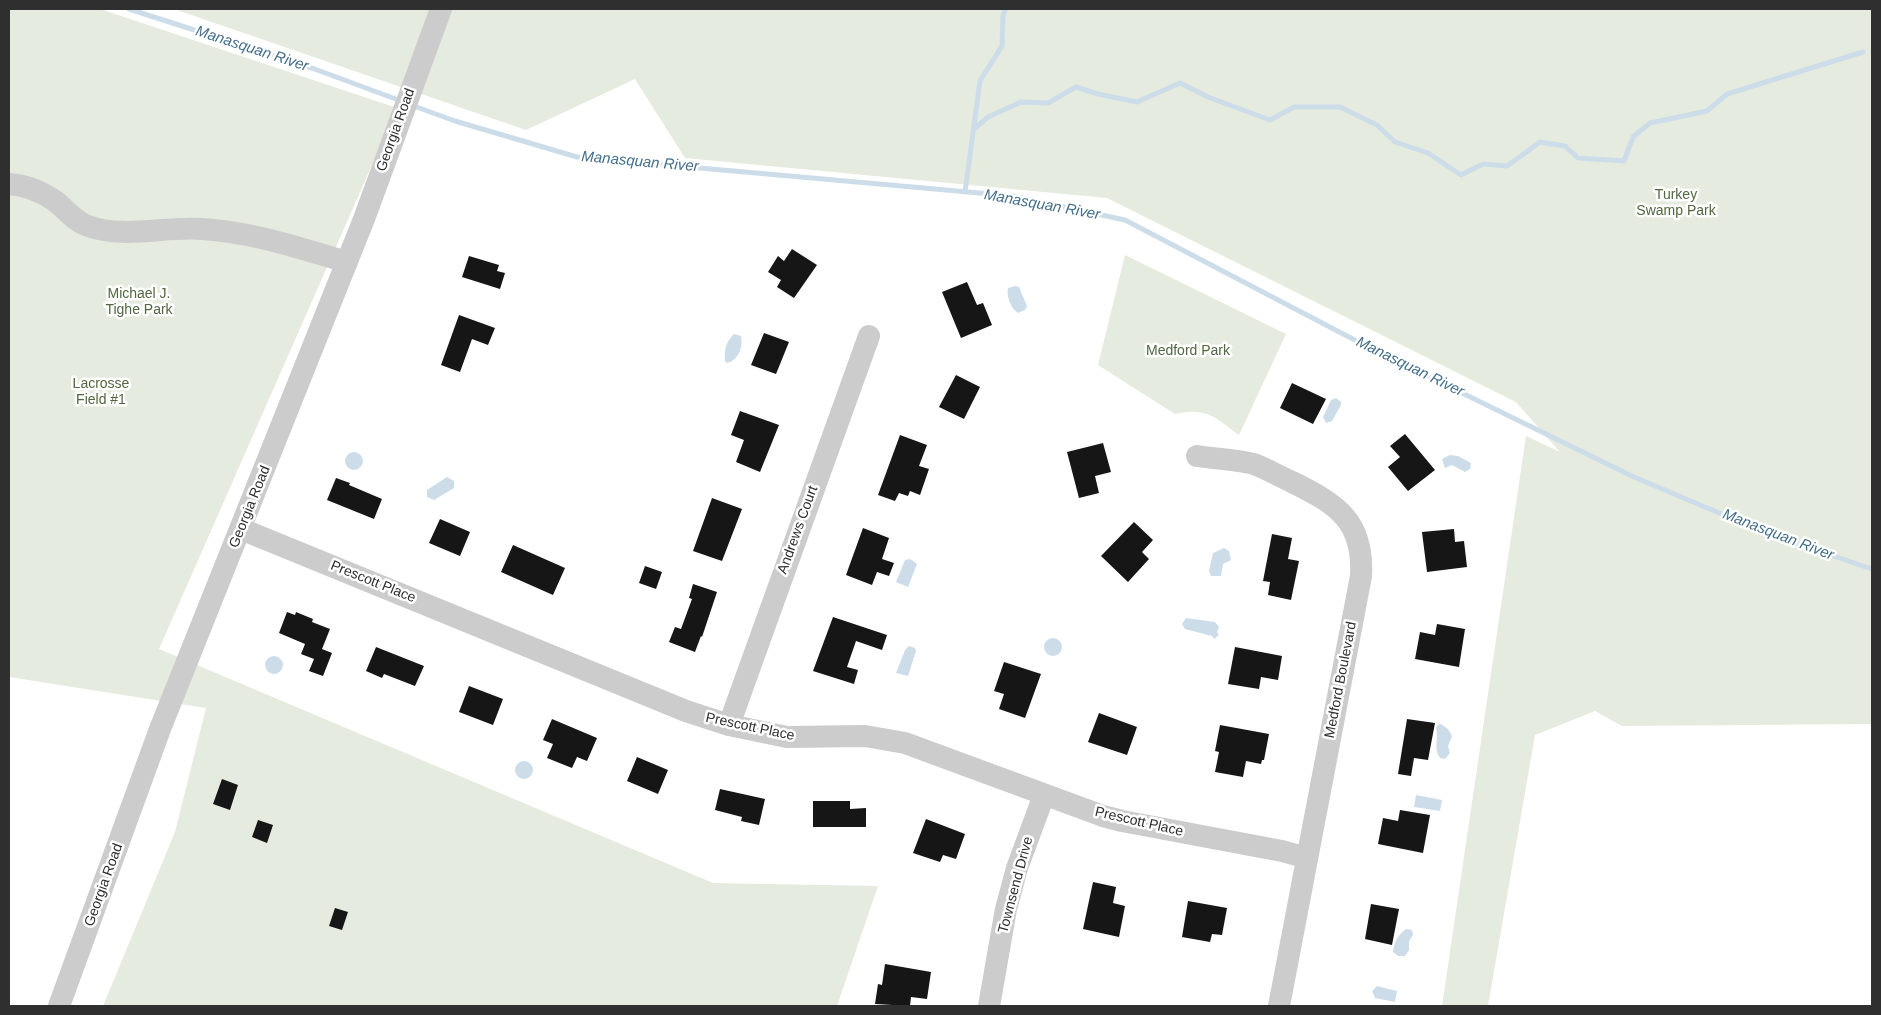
<!DOCTYPE html>
<style>
body{margin:0}
#map{position:relative;width:1881px;height:1015px;overflow:hidden;background:#fff;font-family:Arial,sans-serif}
canvas{display:block}
.frame{position:absolute;inset:0;border:10px solid #2f2f2f;pointer-events:none}
</style>
<div id="map">
<canvas width="1881" height="1015"></canvas>
<div class="frame"></div>
</div>
<script>
const g = document.querySelector('canvas').getContext('2d');
g.lineJoin = 'round';
function paint(path, color) {
  g.fillStyle = color;
  g.fill(path, 'evenodd');
}
function trace(path, color, width, dash) {
  g.strokeStyle = color;
  g.lineWidth = width;
  g.lineCap = dash ? 'butt' : 'round';
  g.setLineDash(dash || []);
  g.stroke(path);
}
function label(font, color, halo, rows, align = 'center') {
  g.font = font + ' Arial,sans-serif';
  g.lineWidth = 5;
  g.setLineDash([]);
  g.textBaseline = 'middle';
  g.strokeStyle = halo;
  g.fillStyle = color;
  for (const [text, x, y, turn = 0] of rows) {
    g.save();
    g.translate(x, y);
    g.rotate((+turn || 0) * Math.PI / 180);
    g.textAlign = isNaN(turn) ? turn : align;
    if (halo) g.strokeText(text, 0, 0);
    g.fillText(text, 0, 0);
    g.restore();
  }
}
paint(new Path2D(`
 M9,9H100L397,108L159,649L713,883L878,886L837,1006H103L175,832L206,708L9,677Z
 M174,9H1872V724L1622,726L1595,711L1535,735L1488,1006H1442L1526,436L1560,452L1516,402L1107,198L685,158L635,79L526,130Z
 M1125,255L1286,334L1239,435C1214,417 1208,407 1175,414L1098,365Z`), '#e5ebde');
paint(new Path2D(`
 M1015,286L1019,287L1027,306L1025,310L1018,313C1011,309 1006,296 1008,288Z
 M734,334L741,336C743,347 739,360 727,363L725,361C724,349 726,342 734,334Z
 M1336,398L1341,402V405L1332,421L1326,423L1323,417L1331,400Z
 M345 461a9 9 0 1 1 18 0a9 9 0 1 1-18 0Z
 M1450,455L1458,456L1471,463L1470,469L1465,472L1452,465L1445,468L1442,459Z
 M447,477L454,481V488L434,500L427,497V490Z
 M1224,548L1229,551L1231,560L1223,564L1221,576H1211L1209,571L1213,553Z
 M909,559L912,560L917,564L908,587L896,582L905,560Z
 M1186,618L1215,622L1219,627L1217,632L1219,635L1214,639L1212,636L1185,629L1182,624Z
 M1044 647a9 9 0 1 1 18 0a9 9 0 1 1-18 0Z
 M909,646L915,648L916,651L908,676L896,673L905,650Z
 M265 665a9 9 0 1 1 18 0a9 9 0 1 1-18 0Z
 M1441,724L1448,729L1452,736L1448,746L1450,753L1445,759L1440,758C1433,749 1439,738 1436,728L1438,725Z
 M515 770a9 9 0 1 1 18 0a9 9 0 1 1-18 0Z
 M1416,795L1442,800L1440,811L1414,807Z
 M1406,929L1412,930L1413,935L1409,941V950L1405,956H1398L1393,952C1394,942 1398,935 1406,929Z
 M1377,986L1397,991L1395,1002L1375,998L1372,991Z`), '#ccdde9');
trace(new Path2D(`
 M129,9L312,68L401,101
 M411,105L455,121L577,157L1013,196L1125,220L1370,348L1634,477L1769,534L1872,569
 M973,130L988,117L1021,102L1048,103L1076,87L1098,94L1137,102L1180,83L1208,97L1270,120L1294,107H1340L1377,125L1395,142L1428,153L1461,175L1483,164L1507,166L1540,142L1565,146L1578,158L1624,161L1633,137L1650,123L1707,111L1727,94L1863,52
 M965,192L980,81L1002,46L1003,15L1006,9`), '#ccdde9', 5);
paint(new Path2D(`
 M792,249L817,265L794,298L777,287L781,280L768,272L778,256L784,261Z
 M469,256L499,265L497,271L505,273L500,289L462,277Z
 M967,282L977,305L983,303L992,325L961,338L942,292Z
 M459,315L495,328L488,345L472,339L460,372L441,365Z
 M764,333L789,342L776,374L751,365Z
 M956,375L980,387L964,419L939,407Z
 M1292,383L1326,399L1313,424L1280,408Z
 M740,411L779,425L760,472L736,462L744,440L731,435Z
 M1405,434L1435,470L1408,491L1388,467L1400,457L1390,446Z
 M900,435L927,445L919,466L929,469L920,495L910,491L908,496L899,493L895,501L878,495Z
 M1103,443L1111,472L1095,476L1099,493L1079,498L1067,452Z
 M336,478L350,483L349,485L382,499L374,519L327,500Z
 M712,498L742,509L722,561L693,551Z
 M440,519L470,532L460,556L429,543Z
 M1134,522L1153,540L1142,552L1149,559L1128,582L1101,556Z
 M863,528L889,538L882,559L894,563L889,576L877,572L872,585L846,575Z
 M1454,529L1455,542L1464,541L1467,567L1427,572L1422,532Z
 M1272,534L1292,538L1288,559L1299,561L1291,600L1268,595L1270,582L1263,581Z
 M513,545L565,568L553,595L501,572Z
 M645,566L662,572L656,589L639,583Z
 M693,584L717,592L702,637L701,636L695,652L669,642L675,627L681,629L692,599L689,598Z
 M287,612L295,615L296,612L313,619L312,622L330,629L322,649L332,653L323,676L309,671L314,659L301,654L305,644L279,633Z
 M833,617L887,635L882,650L856,641L847,667L858,670L854,684L813,671Z
 M1437,624L1465,629L1459,667L1415,659L1420,632L1435,635Z
 M376,647L424,666L415,686L384,674L382,678L366,671Z
 M1235,647L1282,656L1278,680L1261,677L1259,689L1228,684Z
 M1004,662L1041,674L1025,718L999,709L1004,694L994,691Z
 M469,686L503,699L493,725L459,712Z
 M1099,713L1137,727L1127,755L1088,742Z
 M552,719L597,738L587,761L577,757L572,768L547,758L553,744L543,740Z
 M1407,719L1435,723L1428,760L1414,758L1411,776L1398,774Z
 M1220,725L1269,734L1264,760H1262L1261,764L1246,761L1243,777L1215,772L1219,752L1215,751Z
 M637,757L668,770L658,794L627,781Z
 M222,779L238,785L230,810L213,804Z
 M720,789L765,799L759,825L741,821L742,817L715,810Z
 M813,801H850V809L866,808V827H813Z
 M1400,810L1430,815L1423,853L1378,844L1383,818L1398,821Z
 M926,819L965,834L956,859L943,855L940,862L913,853Z
 M258,820L273,825L267,843L252,837Z
 M1093,882L1116,887L1113,903L1125,906L1119,937L1083,929Z
 M1188,901L1227,908L1222,935L1212,934L1210,942L1182,937Z
 M1371,904L1399,909L1392,945L1365,939Z
 M335,908L348,912L342,930L329,926Z
 M885,964L931,972L927,999L911,997L910,1006L875,1004L878,984L882,985Z`), '#161616');
trace(new Path2D(`
 M9,184C25,185 42,192 55,201C66,209 75,222 88,226C124,239 165,226 202,229C253,232 299,248 347,262
 M1197,456C1215,459 1236,459 1254,464C1267,469 1279,476 1292,482C1337,504 1364,521 1361,576L1279,1006
 M241,529L686,711L729,725L787,737L865,736L905,743L1103,816L1122,821L1282,851L1307,858
 M729,725L869,336
 M59,1006L160,729L364,219L441,9
 M989,1006L1006,909L1017,868L1044,795`), '#ccc', 22);
label('14px', '#2f2f2f', '#fff', [
 ["Georgia Road",396,130,-70],
 ["Georgia Road",250,507,-68],
 ["Andrews Court",798,530,-70],
 ["Prescott Place",373,582,22],
 ["Medford Boulevard",1341,680,-79],
 ["Prescott Place",750,727,12],
 ["Prescott Place",1139,822,13],
 ["Georgia Road",104,885,-70],
 ["Townsend Drive",1016,885,-75]
]);
label('14px', '#516840', '#fff', [
 ["Turkey",1676,195],
 ["Swamp Park",1676,211],
 ["Michael J.",139,294],
 ["Tighe Park",139,310],
 ["Medford Park",1188,351],
 ["Lacrosse",101,384],
 ["Field #1",101,400]
]);
label('italic 15px', '#436e8b', '#fff', [
 ["Manasquan River",252,49,18],
 ["Manasquan River",640,162,5],
 ["Manasquan River",1042,205,10],
 ["Manasquan River",1410,367,26],
 ["Manasquan River",1778,535,21]
]);
</script>
